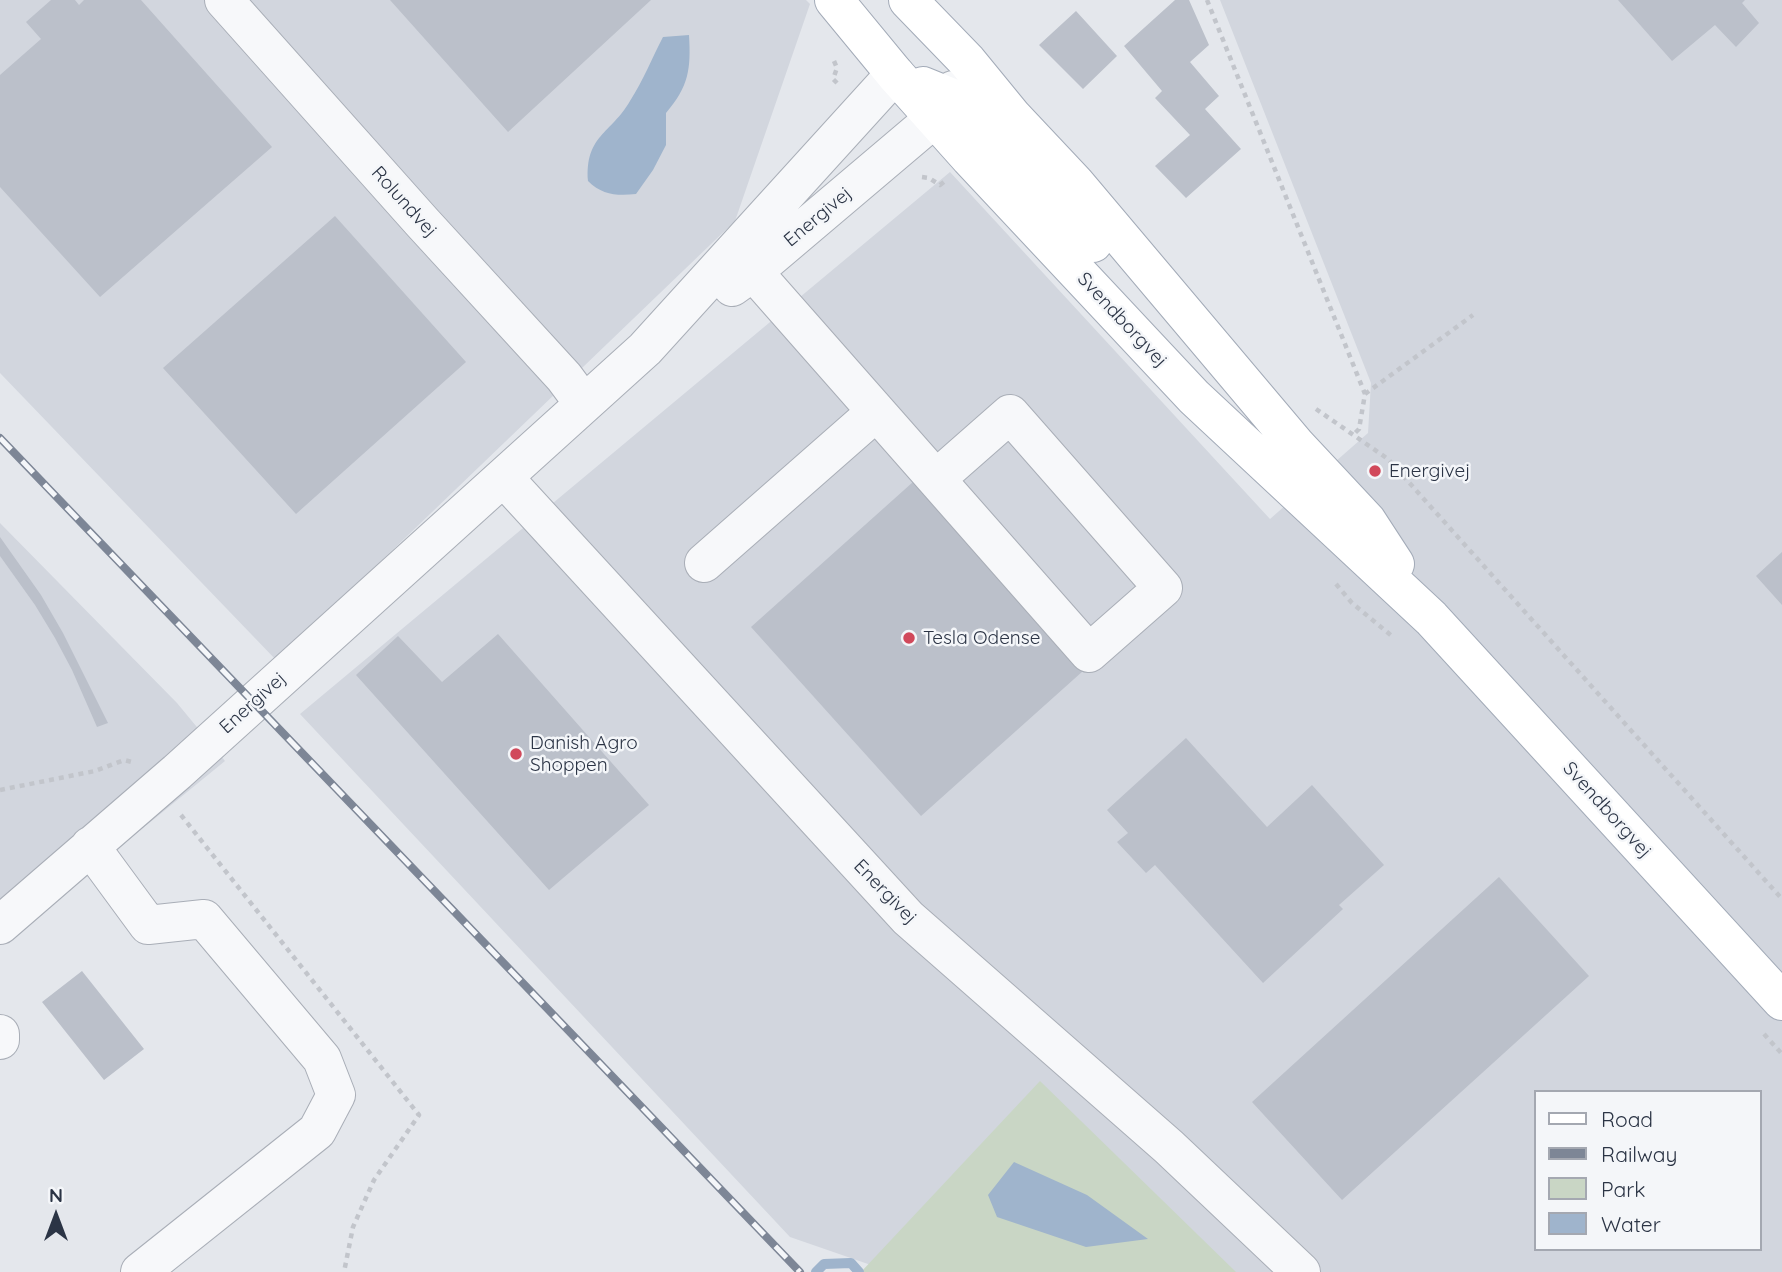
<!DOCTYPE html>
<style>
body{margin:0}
#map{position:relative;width:1782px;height:1272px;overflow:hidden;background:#e4e7ec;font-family:Quicksand,sans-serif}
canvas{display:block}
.legend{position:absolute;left:1534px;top:1090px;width:228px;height:161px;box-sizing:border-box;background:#f4f6f9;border:2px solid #a4a8b1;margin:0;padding:9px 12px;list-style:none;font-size:21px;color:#2b3445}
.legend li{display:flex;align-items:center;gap:14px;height:35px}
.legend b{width:35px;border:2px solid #a4a8b1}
.north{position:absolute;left:21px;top:1181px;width:70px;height:70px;-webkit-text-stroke:5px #f4f6f9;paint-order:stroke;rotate:0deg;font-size:19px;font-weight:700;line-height:28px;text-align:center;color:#2b3445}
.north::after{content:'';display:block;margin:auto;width:24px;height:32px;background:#2b3445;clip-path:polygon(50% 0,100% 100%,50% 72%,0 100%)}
</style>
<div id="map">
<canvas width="1782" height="1272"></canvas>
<ul class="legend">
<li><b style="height:9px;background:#fff"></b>Road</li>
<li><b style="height:9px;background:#7d8696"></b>Railway</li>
<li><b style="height:19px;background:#c9d6c5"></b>Park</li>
<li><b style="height:19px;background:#9fb4cc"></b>Water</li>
</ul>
<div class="north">N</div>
</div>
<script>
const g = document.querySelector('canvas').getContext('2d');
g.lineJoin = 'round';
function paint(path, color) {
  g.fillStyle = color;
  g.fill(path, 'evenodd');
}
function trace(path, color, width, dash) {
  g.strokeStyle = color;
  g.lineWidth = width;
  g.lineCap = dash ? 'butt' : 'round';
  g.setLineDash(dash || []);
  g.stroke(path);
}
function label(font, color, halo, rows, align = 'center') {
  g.font = font + ' Quicksand,sans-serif';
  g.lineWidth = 5;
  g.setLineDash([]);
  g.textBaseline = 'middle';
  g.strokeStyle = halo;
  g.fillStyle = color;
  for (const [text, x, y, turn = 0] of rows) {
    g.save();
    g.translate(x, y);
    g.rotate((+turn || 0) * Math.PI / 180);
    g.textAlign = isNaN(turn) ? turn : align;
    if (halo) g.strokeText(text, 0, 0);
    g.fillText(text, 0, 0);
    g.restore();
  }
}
paint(new Path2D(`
 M0,0H806L810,4L735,221L277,661L0,373Z
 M1220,0H1782V1272H878L868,1264L790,1237L300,714L950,172L1270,519L1368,433L1371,383ZM1535,1092H1759V1249H1535Z
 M0,523L177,703L225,761L0,945Z`), '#d2d6de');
paint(new Path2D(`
 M1040,1081L1236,1272H861Z`), '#c9d6c5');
paint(new Path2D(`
 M689,35C691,69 689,86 666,113V145L653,170L636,194C617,196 602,195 588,181C585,135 611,134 630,101C643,81 652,58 663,37Z
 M1014,1162L1087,1195L1148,1239L1086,1247L997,1217L988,1195Z`), '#9fb4cc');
trace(new Path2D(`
 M816,1272L824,1264L851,1263L859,1272`), '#9fb4cc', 10);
paint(new Path2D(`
 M51,0H75L79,5L84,0H141L272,147L100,297L0,187V75L41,39L26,22Z
 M390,0H651L508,132Z
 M1175,0H1189L1209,45L1190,62L1219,96L1205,109L1241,149L1186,198L1155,166L1190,135L1155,98L1162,91L1124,46Z
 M1618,0H1745L1742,3L1759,23L1736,47L1715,25L1672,61Z
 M1076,11L1117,56L1083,89L1039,45Z
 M335,216L466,362L296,514L163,368Z
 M913,482L1083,671L921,816L751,627Z
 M0,537L41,595L63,633L108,723L97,727L72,670L55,638L35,605L0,556Z
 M1782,552V605L1756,576Z
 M498,634L649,805L549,890L356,675L398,636L442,682Z
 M1186,738L1267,827L1312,785L1384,865L1339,905L1343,909L1263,983L1155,865L1146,873L1117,842L1128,833L1107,810Z
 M1499,877L1589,976L1342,1200L1252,1102Z
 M82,971L144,1049L104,1080L42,1002Z`), '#bbc0ca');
const minor = new Path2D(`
 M224,0L422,222L564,377L584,404
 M735,251L1089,653L1163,588L1010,414L936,479
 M732,287L753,272L936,117L953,90
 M504,478L908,918L1169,1147L1301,1272
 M704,563L876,412
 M90,846L148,925L204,919L322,1059L336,1095L317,1131L140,1272
 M0,925L177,772L645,349L895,74
 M0,1034V1040`);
const major = new Path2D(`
 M834,0L895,74L970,158L1194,397L1431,618L1782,1001
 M908,0L967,61L1012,116L1075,183L1296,445L1367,521L1395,564
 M923,86L950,97L993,135L1093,243`);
trace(minor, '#a9aeb7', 40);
trace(major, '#a3abb8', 40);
trace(new Path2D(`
 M1207,0L1365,394L1359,429L1354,434
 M834,61L837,68L833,79L838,84
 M922,177L929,178L940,185L945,181
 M1365,394L1473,315
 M1316,409L1388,459L1782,899
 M1336,584L1352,603L1393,637
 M0,790L95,771L124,760L132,762
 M181,815L419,1115L374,1180L353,1227L344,1272
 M1764,1034L1782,1054`), '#c2c5cb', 4.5, [5, 5]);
trace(minor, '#f7f8fa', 38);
trace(major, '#fff', 38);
const rail = new Path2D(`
 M0,438L800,1272`);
trace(rail, '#7d8696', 8);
trace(rail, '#f4f6f9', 5, [16]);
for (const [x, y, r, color] of [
 [1375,471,7,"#d1495b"],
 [909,638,7,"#d1495b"],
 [516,754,7,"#d1495b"]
]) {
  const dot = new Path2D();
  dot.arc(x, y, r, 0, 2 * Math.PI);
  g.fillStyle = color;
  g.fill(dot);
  trace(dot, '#f4f6f9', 2.5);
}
label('19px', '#2b3445', '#f4f6f9', [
 ["Rolundvej",404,202,48],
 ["Energivej",818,217,-40],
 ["Svendborgvej",1122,320,47],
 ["Energivej",253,703,-42],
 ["Svendborgvej",1607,810,48],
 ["Energivej",885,892,46]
]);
label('19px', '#2b3445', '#f4f6f9', [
 ["Energivej",1389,471],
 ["Tesla Odense",923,638],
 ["Danish Agro",530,743],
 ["Shoppen",530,765]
], 'left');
</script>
